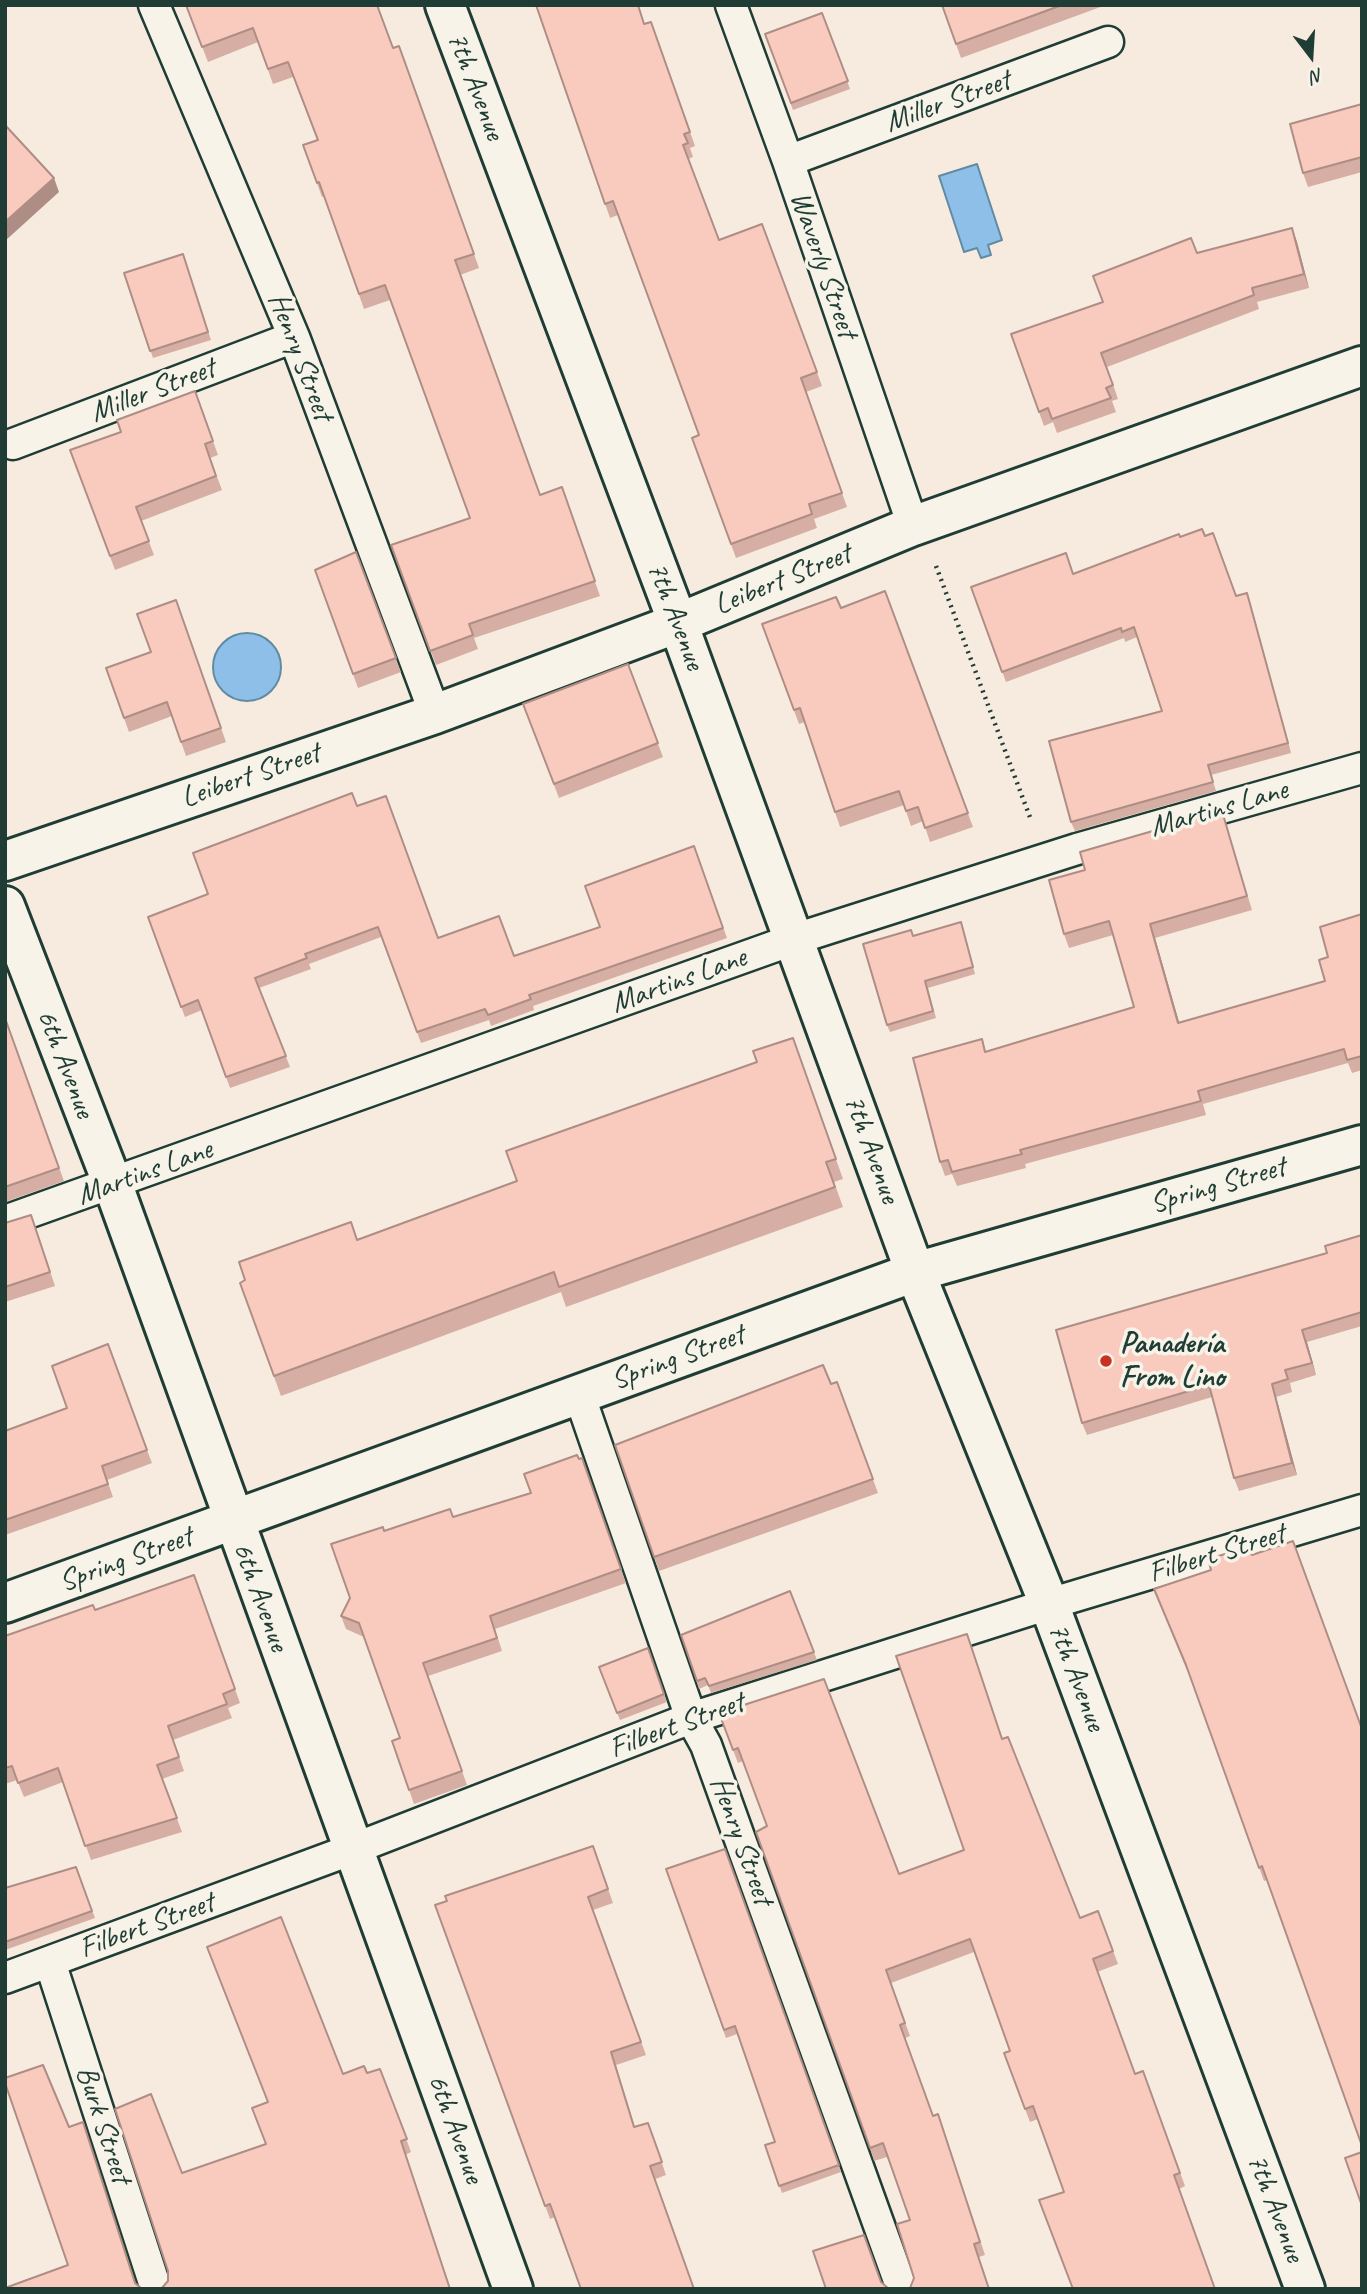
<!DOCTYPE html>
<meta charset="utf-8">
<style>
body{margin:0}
#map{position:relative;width:1367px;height:2294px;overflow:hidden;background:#f7ebe0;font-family:Caveat,sans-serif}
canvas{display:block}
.frame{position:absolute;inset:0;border:7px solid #1f3d34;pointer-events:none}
.north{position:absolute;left:1276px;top:21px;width:70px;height:70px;-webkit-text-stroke:5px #f7f3e8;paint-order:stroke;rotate:163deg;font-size:19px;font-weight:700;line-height:28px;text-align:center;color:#1f3d34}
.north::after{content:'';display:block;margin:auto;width:24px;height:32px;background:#1f3d34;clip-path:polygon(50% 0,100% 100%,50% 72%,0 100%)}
</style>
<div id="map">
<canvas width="1367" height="2294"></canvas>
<div class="frame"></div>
<div class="north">N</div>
</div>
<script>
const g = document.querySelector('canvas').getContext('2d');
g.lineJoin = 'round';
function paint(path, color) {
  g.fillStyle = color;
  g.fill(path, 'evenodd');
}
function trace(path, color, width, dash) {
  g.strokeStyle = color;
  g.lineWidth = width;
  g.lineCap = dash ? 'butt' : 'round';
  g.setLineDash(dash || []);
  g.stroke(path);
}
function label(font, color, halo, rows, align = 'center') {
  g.font = font + ' Caveat,sans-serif';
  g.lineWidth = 7;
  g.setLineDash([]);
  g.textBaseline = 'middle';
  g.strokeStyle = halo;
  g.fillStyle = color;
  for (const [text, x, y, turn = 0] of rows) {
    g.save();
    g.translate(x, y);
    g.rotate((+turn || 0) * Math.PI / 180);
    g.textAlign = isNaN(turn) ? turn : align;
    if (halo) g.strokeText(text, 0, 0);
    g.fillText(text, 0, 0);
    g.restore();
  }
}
const water = new Path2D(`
 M977,164L1002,240L988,245L991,255L981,258L977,248L964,252L939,176Z
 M213 667a34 34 0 1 1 68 0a34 34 0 1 1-68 0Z`);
paint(water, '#8dbfe9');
trace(water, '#618ba1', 2);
const lane = new Path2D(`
 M154,5L294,337L435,714
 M731,5L788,161L913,526
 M788,161L1108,42
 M13,444L294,337
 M5,1221L795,939L1077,849L1362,768
 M579,1394L691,1718L706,1745L902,2289
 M50,1962L156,2289
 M5,1978L353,1849L691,1718L1049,1604L1362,1510`);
const street = new Path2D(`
 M445,5L678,623L915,1272L1049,1604L1305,2289
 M5,861L435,714L678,623L913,526L1362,366
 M5,906L113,1185L513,2289
 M5,1603L915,1272L1362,1145`);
trace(lane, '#1f3d34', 35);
trace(street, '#1f3d34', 44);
trace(new Path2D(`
 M936,566L1031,820`), '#1f3d34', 4.5, [2, 5]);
trace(lane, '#f7f3e8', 30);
trace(street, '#f7f3e8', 38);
paint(new Path2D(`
 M186,5L393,48L399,46L479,268L460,275L540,495L562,487L600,596L474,638L478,649L436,665L391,545L470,518L390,300L364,309L324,196L322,197L303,145L317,140L293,77L273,84L258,42L208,62Z
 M536,5L645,24L651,22L695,146L690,148L693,157L688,159L719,240L762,224L822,386L806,392L847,507L814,519L817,528L736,558L692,438L699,435L618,215L610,218Z
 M942,5H1106L961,58Z
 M822,13L850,89L793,110L765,34Z
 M1362,104V172L1308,187L1303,173Z
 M1292,228L1297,242L1309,288L1257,302L1259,309L1107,367L1118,399L1112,401L1116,412L1057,433L1053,422L1044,426L1011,334L1102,302L1197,253Z
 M183,254L211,340L153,358L124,273Z
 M195,391L218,455L210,458L222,490L141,521L154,555L115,570L70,450L121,432Z
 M1205,536L1236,596L1250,602L1291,753L1211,775L1216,791L1075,831L1071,822L1162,711L1137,637L1125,642L1124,638L1006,682L971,587L1073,574L1180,537Z
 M356,552L401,672L358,688L315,570Z
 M885,591L973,827L930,842L923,821L911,826L904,805L840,827L805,722L799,724L762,624L841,608Z
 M176,600L226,742L186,756L172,716L129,732L106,668L151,652Z
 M628,664L663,757L559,798L523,704Z
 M357,806L438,938L514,956L600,927L694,846L727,938L533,1006L534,1010L491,1026L489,1020L421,1043L381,937L309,964L311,969L259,988L290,1067L230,1088L202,1010L185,1017L148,917L208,894Z
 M1226,825L1252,910L1155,938L1179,1022L1325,981L1328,957L1362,914V1070L1352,1073L1348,1063L1203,1104L1206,1115L1025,1164L1026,1168L957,1186L952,1174L945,1176L940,1162L982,1039L986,1052L1134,1007L1113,935L1069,948L1064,934L1085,870Z
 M961,922L975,974L928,988L936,1018L890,1032L887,1025L913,936Z
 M5,1018L64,1181L5,1202Z
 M793,1038L843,1179L834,1182L843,1207L566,1307L561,1292L281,1396L240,1283L517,1181L757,1062Z
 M5,1223L36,1229L55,1286L5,1302Z
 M1362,1235V1326L1307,1342L1316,1375L1290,1383L1292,1392L1276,1397L1297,1475L1239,1491L1234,1478L1212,1397L1087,1435L1082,1423L1327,1253Z
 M837,1382L878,1493L659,1571L615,1445Z
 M5,1431L147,1450L152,1463L107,1480L113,1497L5,1535Z
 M582,1458L626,1583L495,1629L502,1651L428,1676L467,1785L414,1804L392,1741L400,1738L364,1637L346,1629L341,1616L384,1531L453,1517L531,1493L579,1459Z
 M1249,1547L1267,1880L1264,1881L1190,1678L1154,1589L1211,1570Z
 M194,1575L240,1703L228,1708L232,1718L173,1740L184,1771L162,1779L182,1832L91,1860L63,1782L24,1797L17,1780L5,1784V1636L95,1610Z
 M790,1591L817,1660L711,1693L708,1685L699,1689L681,1635Z
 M648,1648L667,1702L620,1720L599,1667Z
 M719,1713L899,1874L964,1850L1003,1739L1080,1918L1098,1911L1118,1964L1097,1972L1135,2074L1143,2071L1185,2186L1179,2189L1064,2192L1038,2119L1030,2122L1004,2053L1010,2051L974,1952L891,1983L910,2036L905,2038L933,2116L938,2114L985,2255L979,2257L989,2289H908L910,2288L914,2278L910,2220L887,2157L874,2161L767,1826L743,1761L738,1763Z
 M593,1846L613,1903L593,1910L646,2055L616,2065L635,2127L648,2123L666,2175L550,2219L435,1905Z
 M725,1849L841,2172L782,2193L765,2145L775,2142L737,2034L726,2038L666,1869Z
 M76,1867L95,1918L5,1950V1888Z
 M380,2069L411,2152L168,2281L182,2173L265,2144L343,2074L367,2073Z`), '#d6aea3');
paint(new Path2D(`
 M54,178L59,192L5,241V222Z
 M1292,228L1297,242L1309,288L1304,274Z
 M1247,593L1250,602L1291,753L1288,743Z
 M1150,924L1155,938L1183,1036L1178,1023Z
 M1302,1330L1307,1342L1316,1375L1312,1363Z
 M1272,1384L1276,1397L1297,1475L1292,1463Z`), '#ae8d85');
const building = new Path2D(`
 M186,5H377L393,48L399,46L474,254L455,260L540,495L562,487L595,581L469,624L473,635L430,651L391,545L470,518L385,285L359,294L319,182L317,183L303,145L318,140L288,62L268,69L253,28L202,47Z
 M536,5H638L644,24L651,22L690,132L684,134L688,143L683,145L719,240L762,224L817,372L801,378L842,493L809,504L812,514L731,544L692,438L699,435L613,201L605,204Z
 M942,5H1062L956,44Z
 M822,13L848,81L791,103L765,34Z
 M1362,104V157L1303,173L1290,124Z
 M5,125L54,178L5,222Z
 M1292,228L1304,274L1252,288L1254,295L1101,353L1113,385L1106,388L1111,398L1052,419L1048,408L1039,412L1011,334L1103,302L1093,276L1191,238L1197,253Z
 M183,254L208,332L150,351L124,273Z
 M195,391L213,441L205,444L216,476L136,507L149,541L110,556L70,450L121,432L117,420Z
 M1202,529L1205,536L1213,533L1236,596L1247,593L1288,743L1208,765L1213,782L1071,822L1049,741L1162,711L1134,627L1122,632L1121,628L1002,672L971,587L1066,553L1073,574L1179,534L1180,537Z
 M356,552L396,658L353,674L315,570Z
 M885,591L968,813L925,828L918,807L906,811L899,791L835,812L800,708L794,710L762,624L836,597L841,608Z
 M176,600L221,728L181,742L167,702L124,718L106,668L151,652L137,614Z
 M628,664L658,743L554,784L523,704Z
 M352,793L357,806L386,796L438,938L499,916L514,956L600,927L585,886L694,846L723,928L529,995L531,999L488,1015L485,1009L417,1032L378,927L305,954L307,958L255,978L286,1056L226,1077L198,1000L181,1007L148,917L208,894L193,853Z
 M1222,811L1247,896L1150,924L1178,1023L1325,981L1319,960L1328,957L1320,927L1362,914V1056L1347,1060L1344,1049L1198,1091L1201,1101L1020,1150L1022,1154L952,1172L948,1160L940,1162L913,1058L982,1039L985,1052L1134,1007L1109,921L1064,934L1049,880L1085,870L1080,852Z
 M961,922L973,967L925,981L933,1011L887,1025L863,944L911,930L913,936Z
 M5,1018L59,1168L5,1187Z
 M793,1038L836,1159L826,1162L835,1187L559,1287L554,1272L274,1376L240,1283L245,1280L239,1262L351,1222L357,1240L517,1181L506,1151L757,1062L753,1051Z
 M31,1215L50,1272L5,1287V1223Z
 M1362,1235V1312L1302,1330L1312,1363L1285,1370L1288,1379L1272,1384L1292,1463L1234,1478L1209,1385L1082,1423L1056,1330L1327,1253L1325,1246Z
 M108,1344L147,1450L102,1466L108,1484L5,1520V1431L67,1408L52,1366Z
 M823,1365L831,1384L837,1382L873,1479L654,1557L615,1445Z
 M577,1455L579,1459L582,1458L621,1569L490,1616L497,1638L423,1663L462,1771L409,1790L392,1741L400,1738L359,1623L341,1616L350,1598L331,1544L383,1527L384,1531L450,1509L453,1517L531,1493L524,1474Z
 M1293,1541L1362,1729V2146L1262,1866L1259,1868L1186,1665L1154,1589L1211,1570L1208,1559L1249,1547L1252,1555Z
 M194,1575L235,1689L223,1694L227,1704L168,1726L179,1757L157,1765L177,1818L85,1846L58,1768L18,1783L12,1766L5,1768V1636L93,1605L95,1610Z
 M790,1591L814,1652L709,1686L705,1678L697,1681L681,1635Z
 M967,1634L1002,1739L1008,1737L1080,1918L1098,1911L1113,1951L1093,1959L1135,2074L1143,2071L1180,2173L1174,2175L1215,2289H1073L1039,2200L1064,2192L1033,2106L1025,2109L1004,2053L1010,2051L970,1939L886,1970L905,2023L900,2025L933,2116L938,2114L980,2242L974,2244L989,2289H908L910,2288L914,2278L897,2224L910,2220L883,2143L870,2148L756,1832L767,1826L738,1748L733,1750L719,1713L824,1679L899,1874L964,1850L896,1656Z
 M648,1648L664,1694L617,1713L599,1667Z
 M593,1846L608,1889L588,1897L641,2042L611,2052L634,2127L648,2123L662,2162L650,2166L694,2289H581L550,2204L545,2206L435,1905L447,1901L445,1896Z
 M725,1849L839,2165L779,2186L765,2145L775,2142L735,2026L724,2030L666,1869Z
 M76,1867L92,1911L5,1942V1888Z
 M281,1917L343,2074L364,2066L367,2073L380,2069L407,2139L401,2141L450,2289H161L168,2281V2271L115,2109L151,2094L182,2173L266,2144L252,2108L268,2102L207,1947Z
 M43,2065L69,2127L83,2122L135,2283L142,2289H5V2288L68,2265L5,2083V2078Z
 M1362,2152V2206L1345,2158Z
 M864,2235L881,2282L889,2289H826L813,2251Z`);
paint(building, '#f9cabe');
trace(building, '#ae8d85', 2);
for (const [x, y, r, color] of [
 [1106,1361,7,"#c8321e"]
]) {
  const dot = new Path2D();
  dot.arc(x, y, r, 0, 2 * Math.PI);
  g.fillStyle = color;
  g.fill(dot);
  trace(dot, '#f7f3e8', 2.5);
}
label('30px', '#1f3d34', '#f7f3e8', [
 ["7th Avenue",475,86,69],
 ["Miller Street",948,102,-20],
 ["Waverly Street",823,265,71],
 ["Henry Street",300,357,69],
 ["Miller Street",153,391,-21],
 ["Leibert Street",783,580,-22],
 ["7th Avenue",675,616,69],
 ["Leibert Street",251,776,-19],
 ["Martins Lane",1219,809,-16],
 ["Martins Lane",679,981,-20],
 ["6th Avenue",65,1064,69],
 ["7th Avenue",871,1149,70],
 ["Martins Lane",145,1173,-20],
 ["Spring Street",1218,1186,-16],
 ["Spring Street",678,1358,-20],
 ["Filbert Street",1217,1554,-17],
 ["Spring Street",126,1560,-20],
 ["6th Avenue",260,1597,70],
 ["7th Avenue",1076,1677,69],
 ["Filbert Street",677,1726,-20],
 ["Henry Street",741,1841,70],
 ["Filbert Street",147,1926,-20],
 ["Burk Street",103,2125,72],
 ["6th Avenue",455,2129,70],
 ["7th Avenue",1275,2208,69]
]);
label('bold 30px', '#1f3d34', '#f7f3e8', [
 ["Panadería",1120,1344],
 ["From Lino",1120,1378]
], 'left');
</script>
